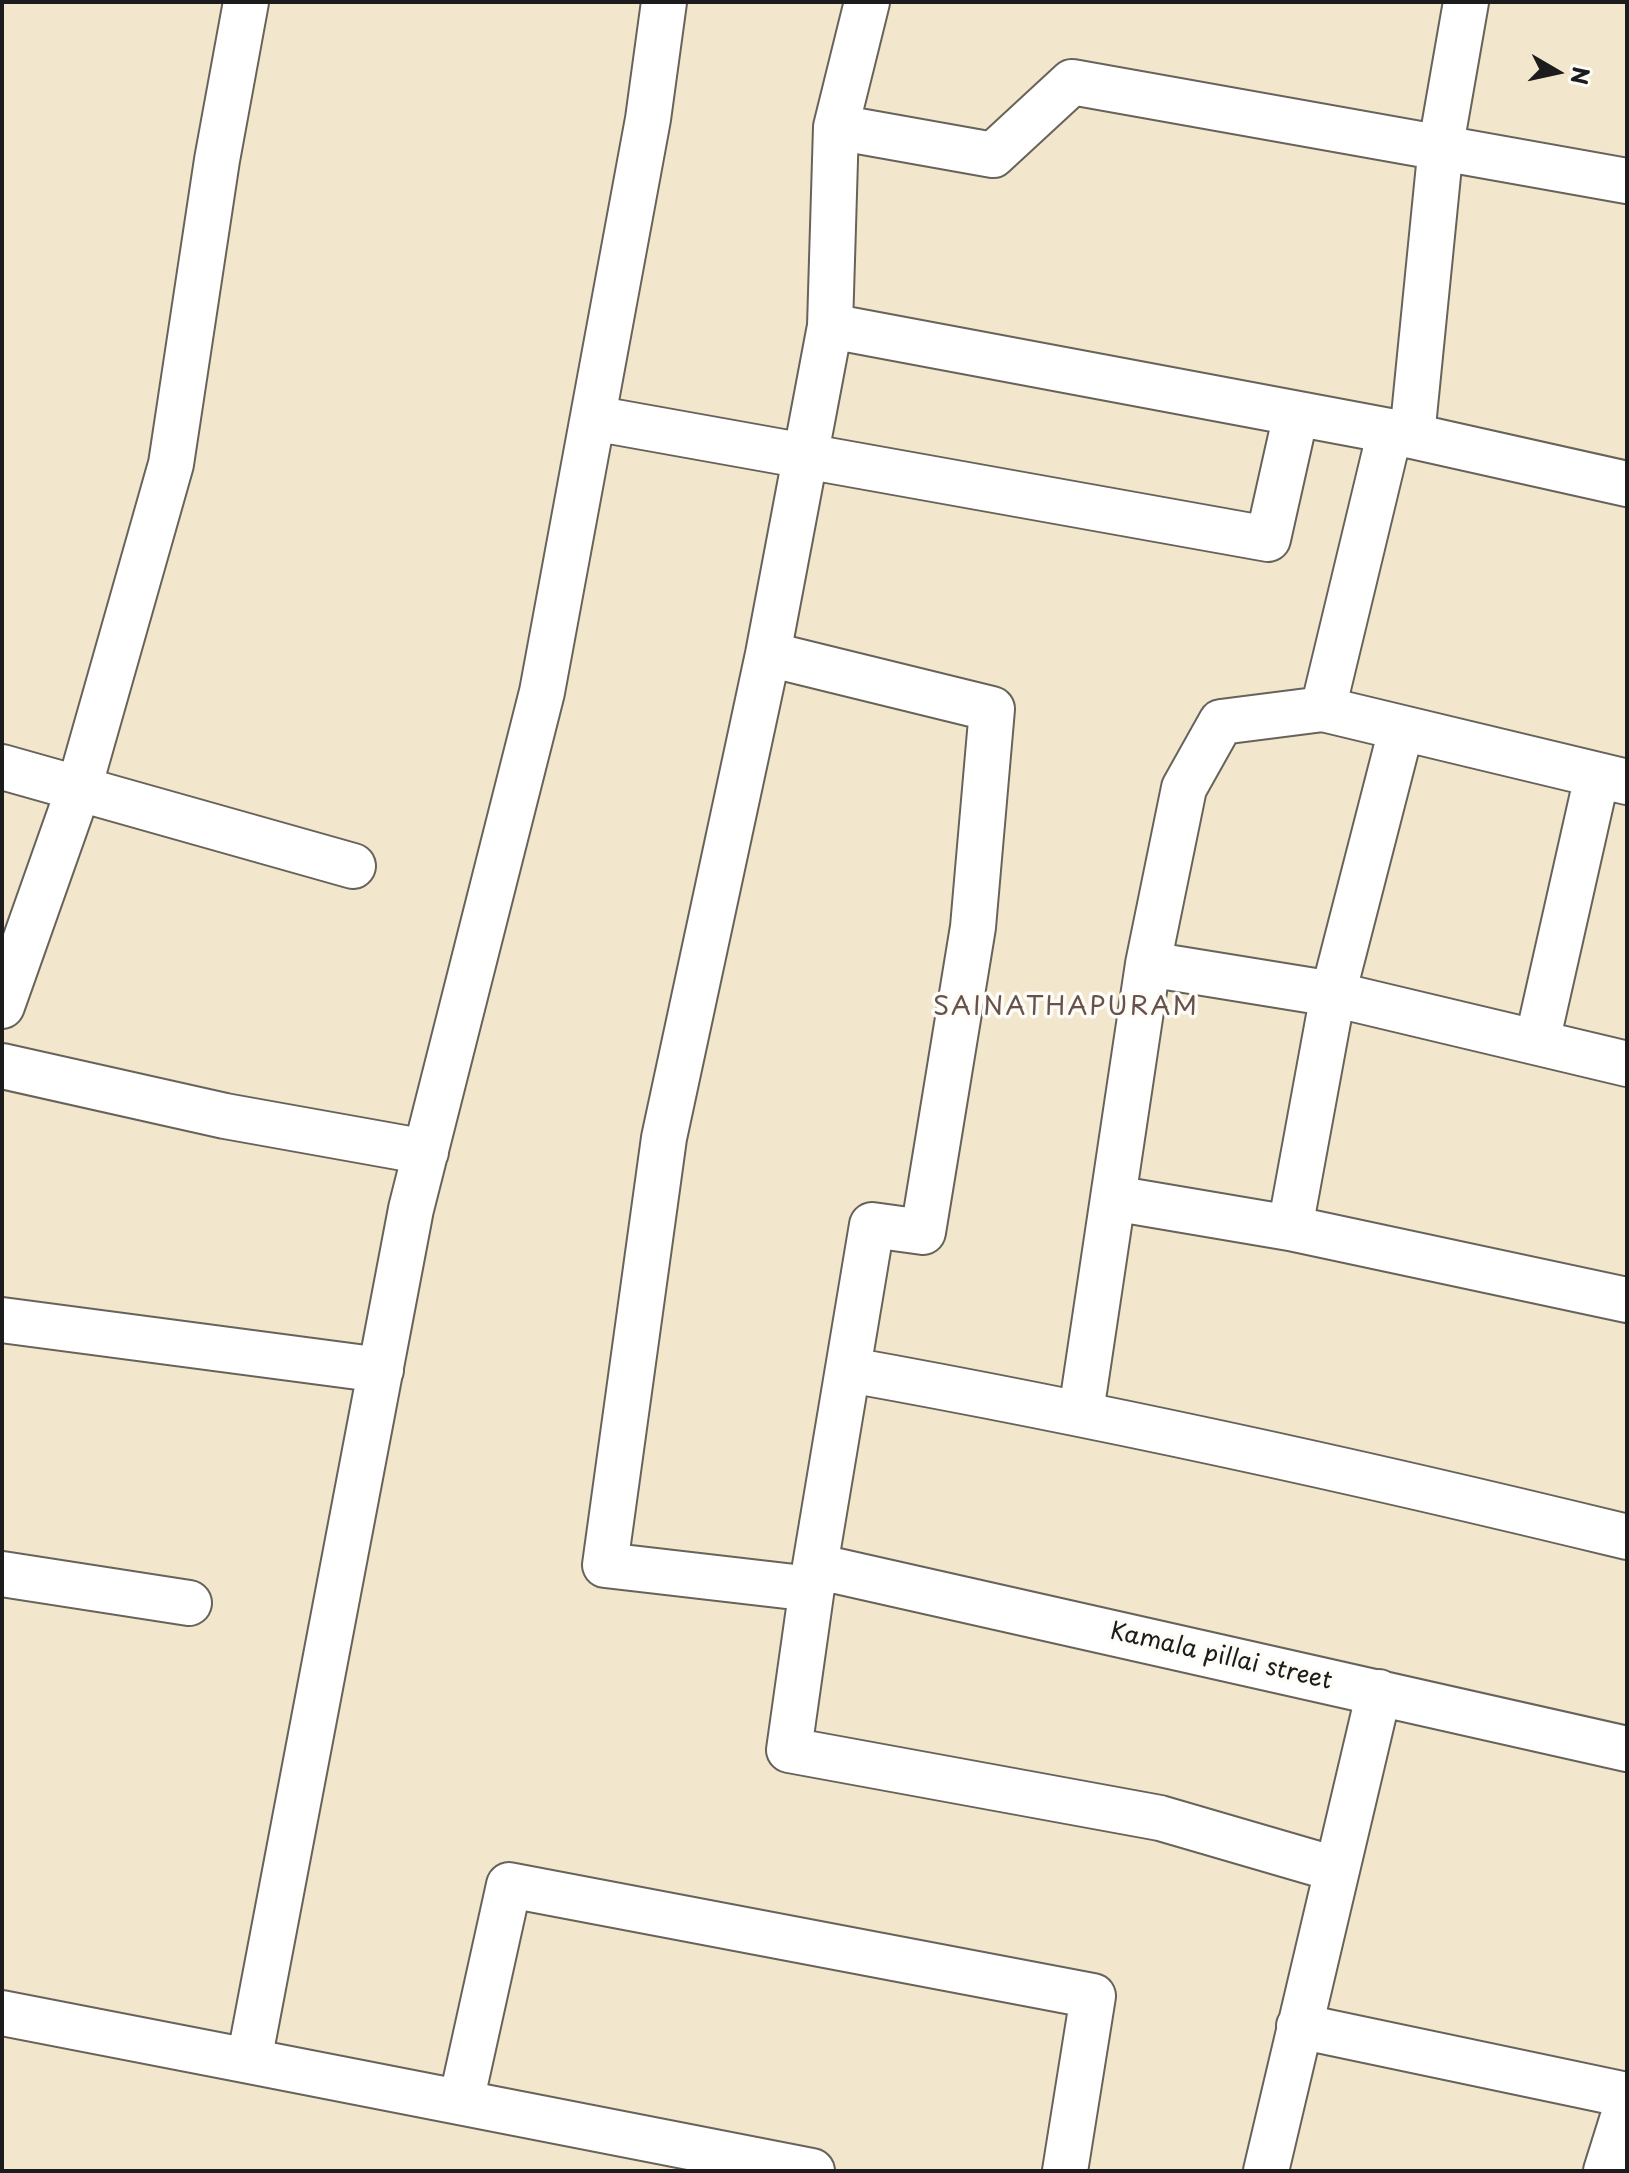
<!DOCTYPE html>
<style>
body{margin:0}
#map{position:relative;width:1629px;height:2173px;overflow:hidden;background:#f2e6cd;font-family:"Playpen Sans",sans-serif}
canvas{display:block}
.frame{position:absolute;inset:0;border:4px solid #1c1c1c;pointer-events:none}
.north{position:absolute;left:1517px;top:32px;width:80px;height:80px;-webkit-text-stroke:6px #fdfcf7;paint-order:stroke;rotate:99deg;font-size:22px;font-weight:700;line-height:32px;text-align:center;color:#1c1c1c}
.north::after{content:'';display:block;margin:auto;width:28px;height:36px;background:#1c1c1c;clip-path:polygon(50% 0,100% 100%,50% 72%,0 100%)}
</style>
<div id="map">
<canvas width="1629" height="2173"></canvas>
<div class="frame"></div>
<div class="north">N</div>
</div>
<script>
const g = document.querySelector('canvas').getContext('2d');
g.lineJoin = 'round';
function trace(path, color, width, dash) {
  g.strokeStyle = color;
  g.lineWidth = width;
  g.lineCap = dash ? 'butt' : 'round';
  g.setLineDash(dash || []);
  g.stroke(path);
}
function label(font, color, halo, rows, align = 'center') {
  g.font = font + ' "Playpen Sans",sans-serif';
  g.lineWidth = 7;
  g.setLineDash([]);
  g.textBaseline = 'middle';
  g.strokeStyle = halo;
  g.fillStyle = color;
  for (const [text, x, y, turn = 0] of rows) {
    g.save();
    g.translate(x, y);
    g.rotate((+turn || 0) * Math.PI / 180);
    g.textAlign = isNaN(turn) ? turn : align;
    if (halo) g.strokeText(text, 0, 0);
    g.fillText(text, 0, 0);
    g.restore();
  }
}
const minor = new Path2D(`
 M664,2L648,119L542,692L411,1209L249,2061L812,2171
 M836,127L993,155L1072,82L1627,181
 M830,326L1390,431L1627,484
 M593,418L1268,539L1296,414
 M1390,431L1323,709L1627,782
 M1412,436L1441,145L1466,2
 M768,654L992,709L973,927L923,1232L872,1225L815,1566L789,1750L1160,1818L1335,1869
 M2,767L353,866
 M1148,964L1184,788L1221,722L1323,709
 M2,1006L79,788L171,464L217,160L246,2
 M1537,1042L1597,776
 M2,1066L225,1116L426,1152
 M1113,1198L1290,1228L1627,1300
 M1290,1228L1333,994L1401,730
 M2,1320L381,1370
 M850,1370C1111,1417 1369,1474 1627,1537
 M1081,1412L1148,964L1333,994L1627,1064
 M815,1566L1627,1749
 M2,1574L189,1603
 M812,1589L605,1565L664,1138L768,654L830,326L836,127L867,2
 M2,2013L249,2061
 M1299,2026L1627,2095
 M461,2102L509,1885L1093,1996L1065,2171
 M1266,2171L1379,1692
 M1606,2171L1627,2104`);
trace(minor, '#67635a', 48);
trace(minor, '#fff', 44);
label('24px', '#1c1c1c', '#fdfcf7', [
 ["Kamala pillai street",1221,1657,13]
]);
g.letterSpacing = '2px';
label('26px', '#68504c', '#fdfcf7', [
 ["SAINATHAPURAM",1066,1008]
]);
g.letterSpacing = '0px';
</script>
